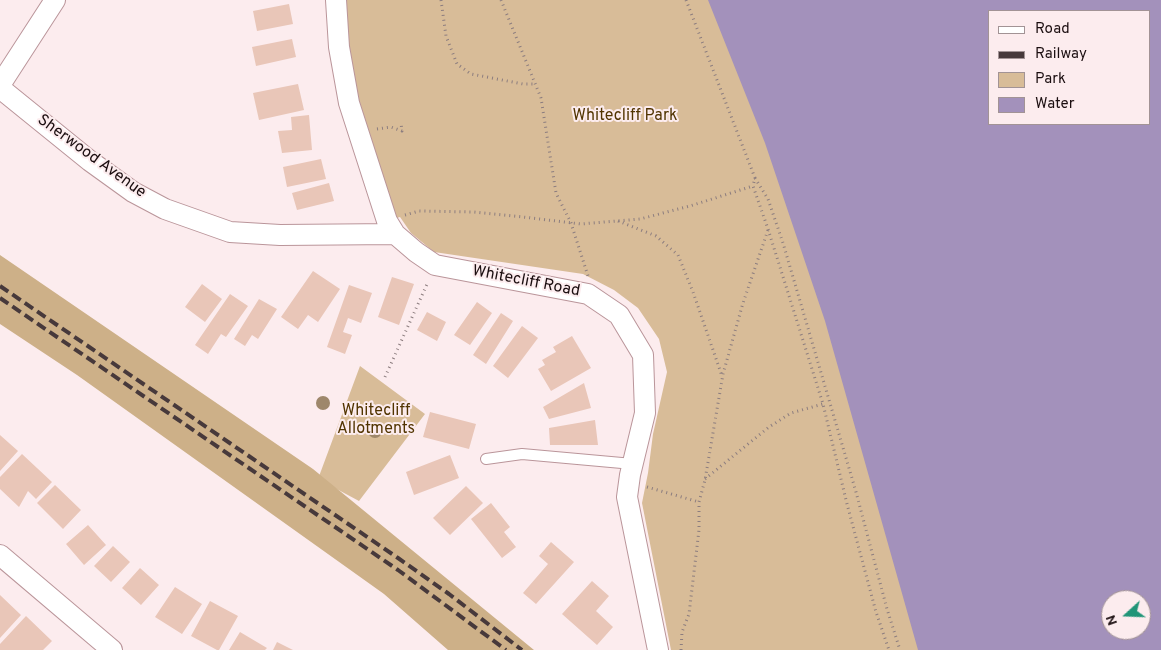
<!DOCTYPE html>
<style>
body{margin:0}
#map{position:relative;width:1161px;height:650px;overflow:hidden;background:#fcecee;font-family:Overpass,sans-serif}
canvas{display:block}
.legend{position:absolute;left:988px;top:10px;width:162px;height:115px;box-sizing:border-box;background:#fcecee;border:1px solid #a29395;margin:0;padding:6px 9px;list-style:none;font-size:15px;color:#1b0e10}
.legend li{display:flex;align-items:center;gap:10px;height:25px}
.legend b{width:25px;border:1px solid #a29395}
.north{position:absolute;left:1101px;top:590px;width:50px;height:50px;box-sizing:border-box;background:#fcecee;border:1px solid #a29395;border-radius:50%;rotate:250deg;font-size:14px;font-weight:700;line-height:20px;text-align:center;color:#1b0e10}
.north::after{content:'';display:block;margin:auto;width:18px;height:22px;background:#219578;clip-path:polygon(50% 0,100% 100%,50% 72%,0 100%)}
</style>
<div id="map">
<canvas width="1161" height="650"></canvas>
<ul class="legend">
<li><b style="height:6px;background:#fff"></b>Road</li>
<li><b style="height:6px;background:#47393b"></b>Railway</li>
<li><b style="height:14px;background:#d8bc98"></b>Park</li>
<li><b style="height:14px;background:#a391bb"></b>Water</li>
</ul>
<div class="north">N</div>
</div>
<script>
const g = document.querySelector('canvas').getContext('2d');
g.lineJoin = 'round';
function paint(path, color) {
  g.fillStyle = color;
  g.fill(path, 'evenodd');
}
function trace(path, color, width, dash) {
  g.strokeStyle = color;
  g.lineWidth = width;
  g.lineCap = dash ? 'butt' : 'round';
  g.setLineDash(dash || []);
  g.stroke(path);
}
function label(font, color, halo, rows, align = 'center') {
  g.font = font + ' Overpass,sans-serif';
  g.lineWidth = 4;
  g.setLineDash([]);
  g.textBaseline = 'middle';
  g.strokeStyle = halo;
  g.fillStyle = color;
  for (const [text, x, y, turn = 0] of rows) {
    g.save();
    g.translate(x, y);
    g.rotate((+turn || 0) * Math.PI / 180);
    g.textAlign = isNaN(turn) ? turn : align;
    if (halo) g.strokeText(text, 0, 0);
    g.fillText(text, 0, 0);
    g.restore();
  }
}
paint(new Path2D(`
 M336,0H1161V650H671L642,503L648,473L653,434L667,372L659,339L638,308L614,290L583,274L434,252L411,233L400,217L387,221L368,163ZM990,11H1150V124H990ZM1111,600H1141V630H1111Z
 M360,366L425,414L359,501L318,479Z`), '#d8bc98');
paint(new Path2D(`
 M0,255L313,469L534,650H448L384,594L77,375L0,324Z`), '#cdb088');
paint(new Path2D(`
 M708,0H1161V650H918L825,321L765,143ZM990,11H1150V124H990ZM1111,600H1141V630H1111Z`), '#a391bb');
paint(new Path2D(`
 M289,4L293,24L257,31L253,11Z
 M292,39L296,57L256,66L252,47Z
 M298,84L304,110L259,120L253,93Z
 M309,115L312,150L282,153L278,131L292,130L291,117Z
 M321,159L326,179L287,187L283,167Z
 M329,183L334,201L297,210L292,193Z
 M313,271L340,289L318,322L308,315L298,329L281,317Z
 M392,277L414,284L399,325L378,317Z
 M202,284L222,299L205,322L185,307Z
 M349,285L372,293L361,323L348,318L343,332L352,335L345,354L327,347Z
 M230,294L248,306L226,337L221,334L208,354L195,345Z
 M259,299L277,309L258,339L252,335L245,346L234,339Z
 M477,302L492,313L470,345L454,335Z
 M427,312L446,322L437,341L417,330Z
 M501,313L513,321L486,364L473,355Z
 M522,326L538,338L508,378L493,366Z
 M572,336L591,368L551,391L538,369L545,365L542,360L556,352L553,347Z
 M584,383L591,408L549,419L543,407Z
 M430,412L476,424L469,449L423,437Z
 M595,420L598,445H550L549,428Z
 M0,435L18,451L0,471Z
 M22,454L52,482L36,499L28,491L19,507L0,489V477Z
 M450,455L459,478L414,495L406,472Z
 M55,485L81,510L63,529L37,503Z
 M466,486L483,503L450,535L433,518Z
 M491,503L510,527L504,532L516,547L502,558L471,519Z
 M88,525L106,545L84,565L66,544Z
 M551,542L574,562L536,604L523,593L548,564L539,556Z
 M113,546L130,562L111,582L94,566Z
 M140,568L159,585L141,605L122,588Z
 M592,581L609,596L596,611L613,627L597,645L562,614Z
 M175,587L202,604L182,634L155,617Z
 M0,595L21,615L0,638Z
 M210,601L238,616L219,650H217L191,636Z
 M26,616L52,641L43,650H0V644Z
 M240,632L267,648L265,650H229Z
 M277,642L293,650H273Z`), '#e9c6b8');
const lane = new Path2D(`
 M486,459L522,454L633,464`);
const street = new Path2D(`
 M336,0L339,47L349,103L387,221L395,234L416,252L435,265L588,294L619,315L643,355L645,413L630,475L627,497L658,650
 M0,85L55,0
 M0,88L90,161L133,192L165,209L230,232L280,235L395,234
 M0,555L112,650`);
trace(lane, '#ba959a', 12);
trace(street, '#ba959a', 22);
trace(new Path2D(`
 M441,0L446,36L457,64L471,74L523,84H534
 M501,0L541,98L556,193L571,223L588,276
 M686,0L755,178L753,186L768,229L823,404L847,504L876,612L889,650
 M377,129L391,127L402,131L401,123
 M755,178L768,199L783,243L856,492L887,609L900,650
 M405,215L419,211L474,212L523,217L581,224L640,219L690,206L753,186
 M618,221L656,236L678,255L693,292L722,376
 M385,377L428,282
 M705,479L769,427L791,413L823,404
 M647,487L699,502
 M681,650L682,632L689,614L699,530V502L705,480L723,374L743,303L768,230`), '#8c7d7f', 3, [1, 4]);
trace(lane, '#fff', 10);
trace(street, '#fff', 20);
trace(new Path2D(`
 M0,286L398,558L449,594L522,650
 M0,298L398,570L506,650`), '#47393b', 4, [10, 5]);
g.fillStyle = '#9e876b';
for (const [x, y] of [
 [323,403],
 [375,431]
]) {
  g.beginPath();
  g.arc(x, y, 7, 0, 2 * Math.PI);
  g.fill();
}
label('16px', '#513400', '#fcecee', [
 ["Whitecliff Park",625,117],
 ["Whitecliff",376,412],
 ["Allotments",376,430]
]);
label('16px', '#1b0e10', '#fcecee', [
 ["Sherwood Avenue",91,157,36],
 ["Whitecliff Road",526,282,11]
]);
</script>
